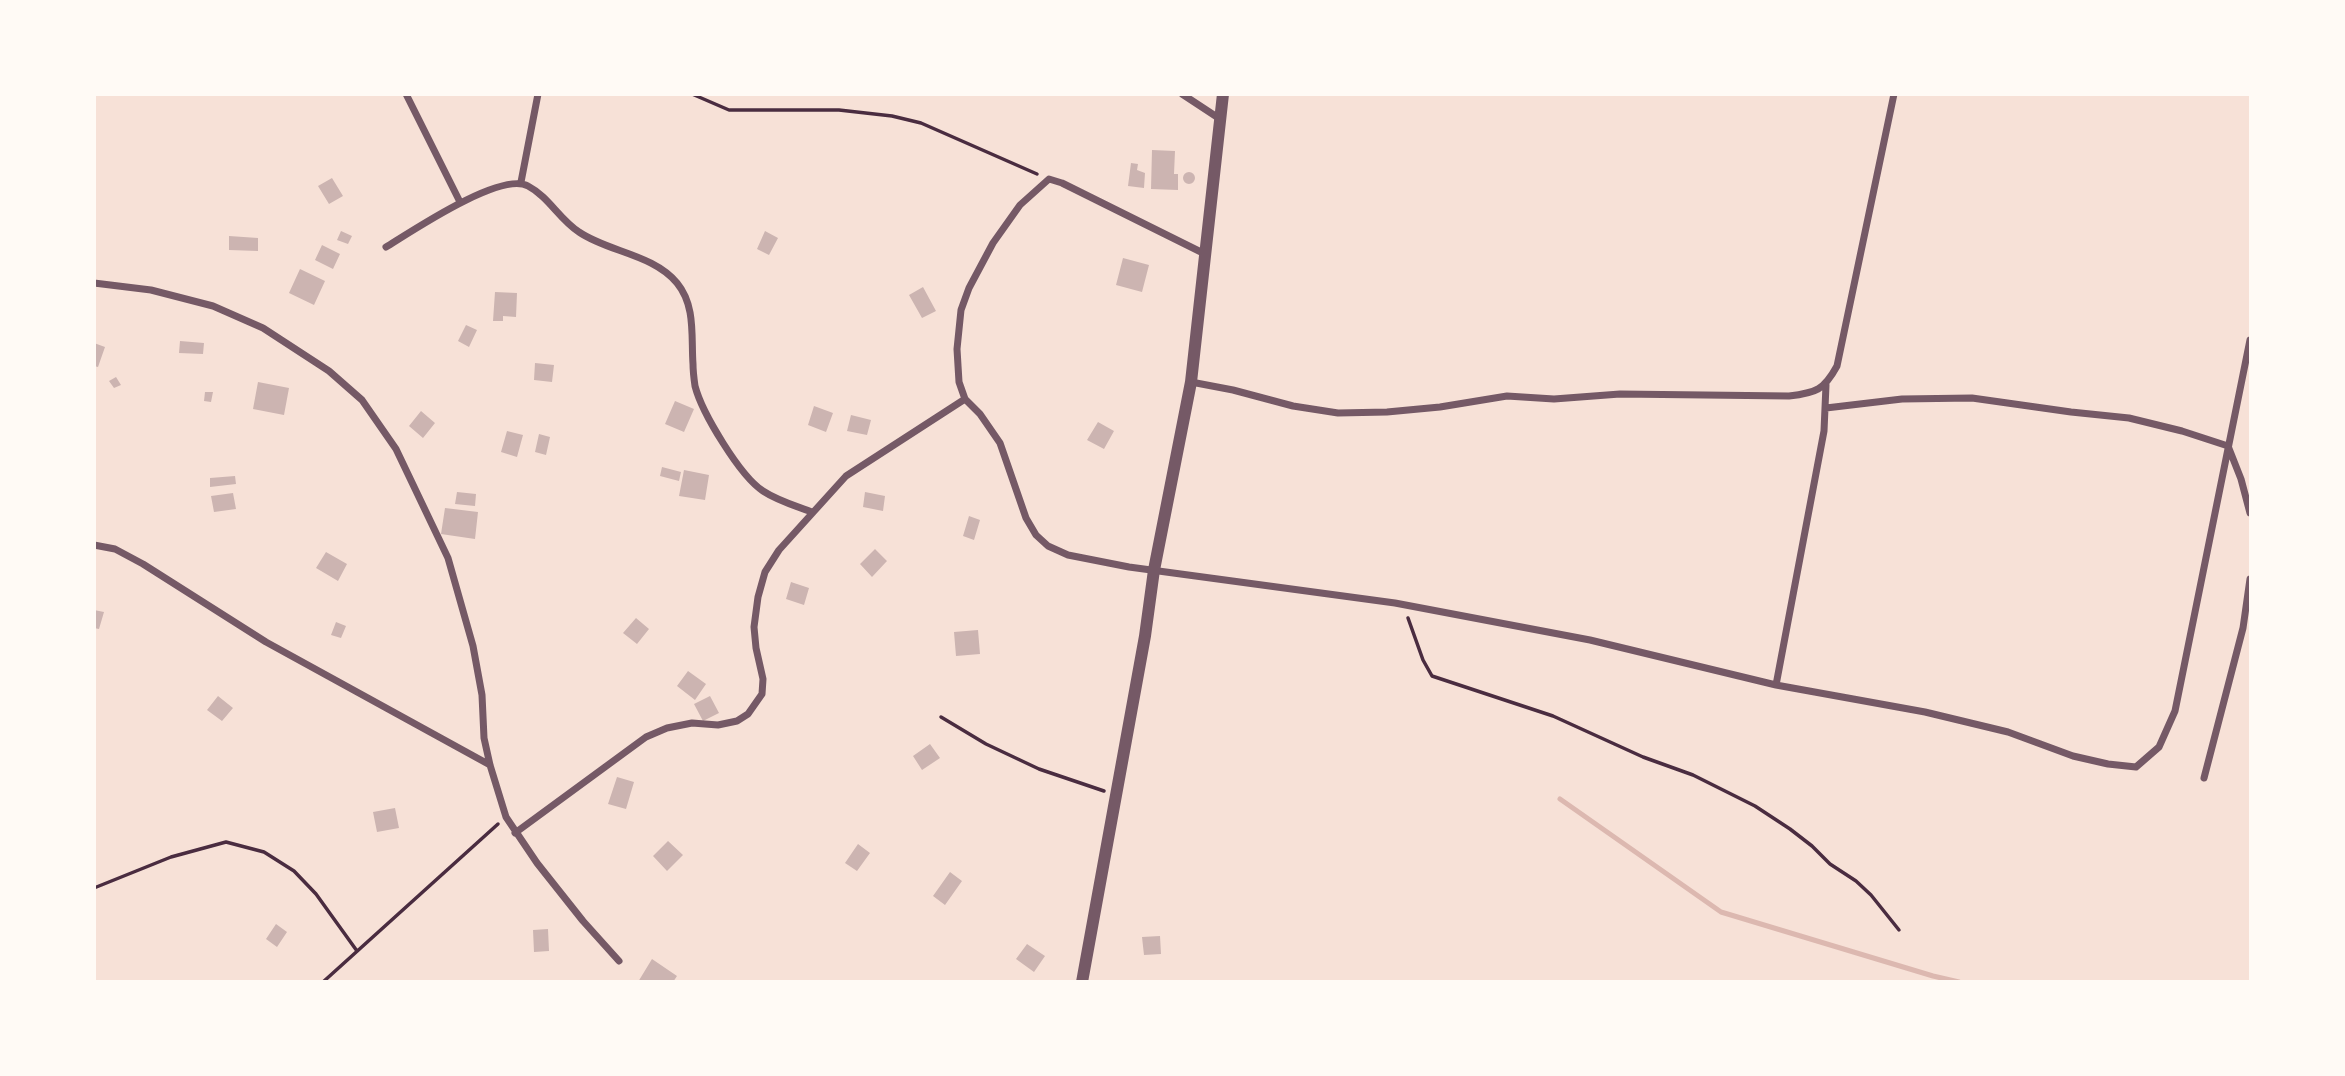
<!DOCTYPE html>
<style>
body{margin:0}
#map{position:relative;width:2345px;height:1076px;overflow:hidden;background:#f7e1d7;font-family:Arial,sans-serif}
canvas{display:block}
.frame{position:absolute;inset:0;border:96px solid #fffaf5;pointer-events:none}
</style>
<div id="map">
<canvas width="2345" height="1076"></canvas>
<div class="frame"></div>
</div>
<script>
const g = document.querySelector('canvas').getContext('2d');
g.lineJoin = 'round';
function trace(path, color, width, dash) {
  g.strokeStyle = color;
  g.lineWidth = width;
  g.lineCap = dash ? 'butt' : 'round';
  g.setLineDash(dash || []);
  g.stroke(path);
}
function paint(path, color) {
  g.fillStyle = color;
  g.fill(path, 'evenodd');
}
trace(new Path2D(`
 M1560,799L1721,912L1933,976L1959,982`), '#dcb8b0', 5);
paint(new Path2D(`
 M1152,150L1175,151L1174,174H1178V190L1151,189Z
 M1131,163L1138,164L1137,170L1145,173L1144,188L1128,186Z
 M1183 178a6 6 0 1 1 12 0a6 6 0 1 1-12 0Z
 M332,178L343,196L329,204L318,186Z
 M341,231L352,236L348,244L337,240Z
 M765,231L778,238L769,255L757,249Z
 M229,236L258,238V251L229,250Z
 M322,245L340,254L333,269L315,260Z
 M1123,258L1149,265L1142,292L1116,285Z
 M300,269L325,281L314,305L289,293Z
 M923,287L936,311L922,318L909,295Z
 M495,292L517,293L516,317L503,316V321H493Z
 M466,325L477,330L469,347L458,341Z
 M180,341L204,343L203,354L179,353Z
 M94,343L105,347L98,367L94,366Z
 M535,363L554,365L552,382L534,380Z
 M116,377L121,385L114,388L109,381Z
 M258,382L289,388L284,415L253,409Z
 M205,392H213L211,402L204,401Z
 M675,401L694,409L684,432L665,424Z
 M814,406L833,413L826,432L808,425Z
 M421,411L435,423L423,438L409,426Z
 M851,415L871,420L867,435L847,431Z
 M1098,422L1114,431L1104,449L1087,440Z
 M507,431L523,435L517,457L501,452Z
 M539,434L550,437L546,455L535,452Z
 M662,467L681,472L679,481L660,476Z
 M684,470L709,475L705,500L679,496Z
 M235,476L236,484L210,487V478Z
 M457,492L476,494L475,506L455,504Z
 M865,492L885,496L883,511L863,507Z
 M233,493L236,509L214,512L211,496Z
 M445,508L478,512L475,539L441,534Z
 M969,516L980,520L974,540L963,536Z
 M875,549L887,561L872,577L860,564Z
 M326,552L347,564L338,581L316,568Z
 M791,582L809,588L804,605L786,599Z
 M94,610L104,612L99,629L94,628Z
 M636,618L649,629L637,644L623,633Z
 M336,622L346,626L341,638L331,635Z
 M978,630L980,654L956,656L954,632Z
 M688,671L706,684L695,700L677,686Z
 M218,696L233,708L222,721L207,710Z
 M710,696L719,713L703,721L694,704Z
 M930,744L940,758L922,770L913,756Z
 M617,777L634,782L626,809L608,804Z
 M395,808L399,828L377,832L373,812Z
 M668,841L683,855L667,871L653,856Z
 M858,844L870,853L857,871L845,863Z
 M950,872L962,881L945,905L933,896Z
 M276,924L287,932L277,947L266,939Z
 M548,929L549,951L534,952L533,930Z
 M1160,936L1161,954L1144,955L1142,937Z
 M1027,944L1045,956L1034,972L1016,959Z
 M652,959L677,976L673,982H638Z`), '#ccb4b1');
trace(new Path2D(`
 M692,94L729,110H839L892,116L921,123L1037,174
 M1408,618L1423,660L1432,676L1553,716L1643,757L1693,775L1755,806L1790,829L1812,846L1830,864L1856,881L1871,895L1899,930
 M941,717L986,744L1039,769L1104,791
 M94,888L171,857L226,842L264,852L294,871L316,894L357,951
 M323,982L498,824`), '#4a2c40', 3.5);
trace(new Path2D(`
 M406,94L460,202
 M1182,94L1220,119
 M521,182L538,94
 M386,247C412,231 501,171 528,186C549,197 559,219 579,232C608,252 653,254 677,283C696,306 691,337 693,364C693,371 694,379 695,386C702,413 740,476 763,491C778,501 796,506 812,512
 M1205,254L1062,183L1049,179L1020,205L993,243L969,288L961,310L957,349L959,382L965,399L980,414L1000,443L1026,518L1036,535L1048,546L1068,555L1129,567L1395,603L1590,640L1776,685L1925,712L2008,732L2073,756L2108,764L2136,767L2159,747L2175,711L2250,340
 M94,283L151,290L213,306L263,328L329,371L362,400L396,449L448,558L473,646L482,695L484,738L490,765L506,817L537,863L583,921L619,961
 M1191,382L1233,390L1293,406L1338,413L1387,412L1440,407L1507,396L1554,399L1620,394L1789,396C1816,393 1824,390 1837,366L1894,94
 M1826,408L1902,399L1972,398L2071,412L2129,418L2182,431L2228,446L2241,479L2250,513
 M94,545L115,549L143,564L266,642L490,765
 M1776,685L1824,431L1826,385
 M2204,778L2243,628L2250,579
 M515,833L646,737L667,728L692,723L718,725L737,721L748,714L762,694L763,679L756,648L754,627L758,597L765,572L779,550L846,476L965,399`), '#755966', 7);
trace(new Path2D(`
 M1082,982L1145,636L1154,570L1191,382L1223,94`), '#755966', 12);
</script>
